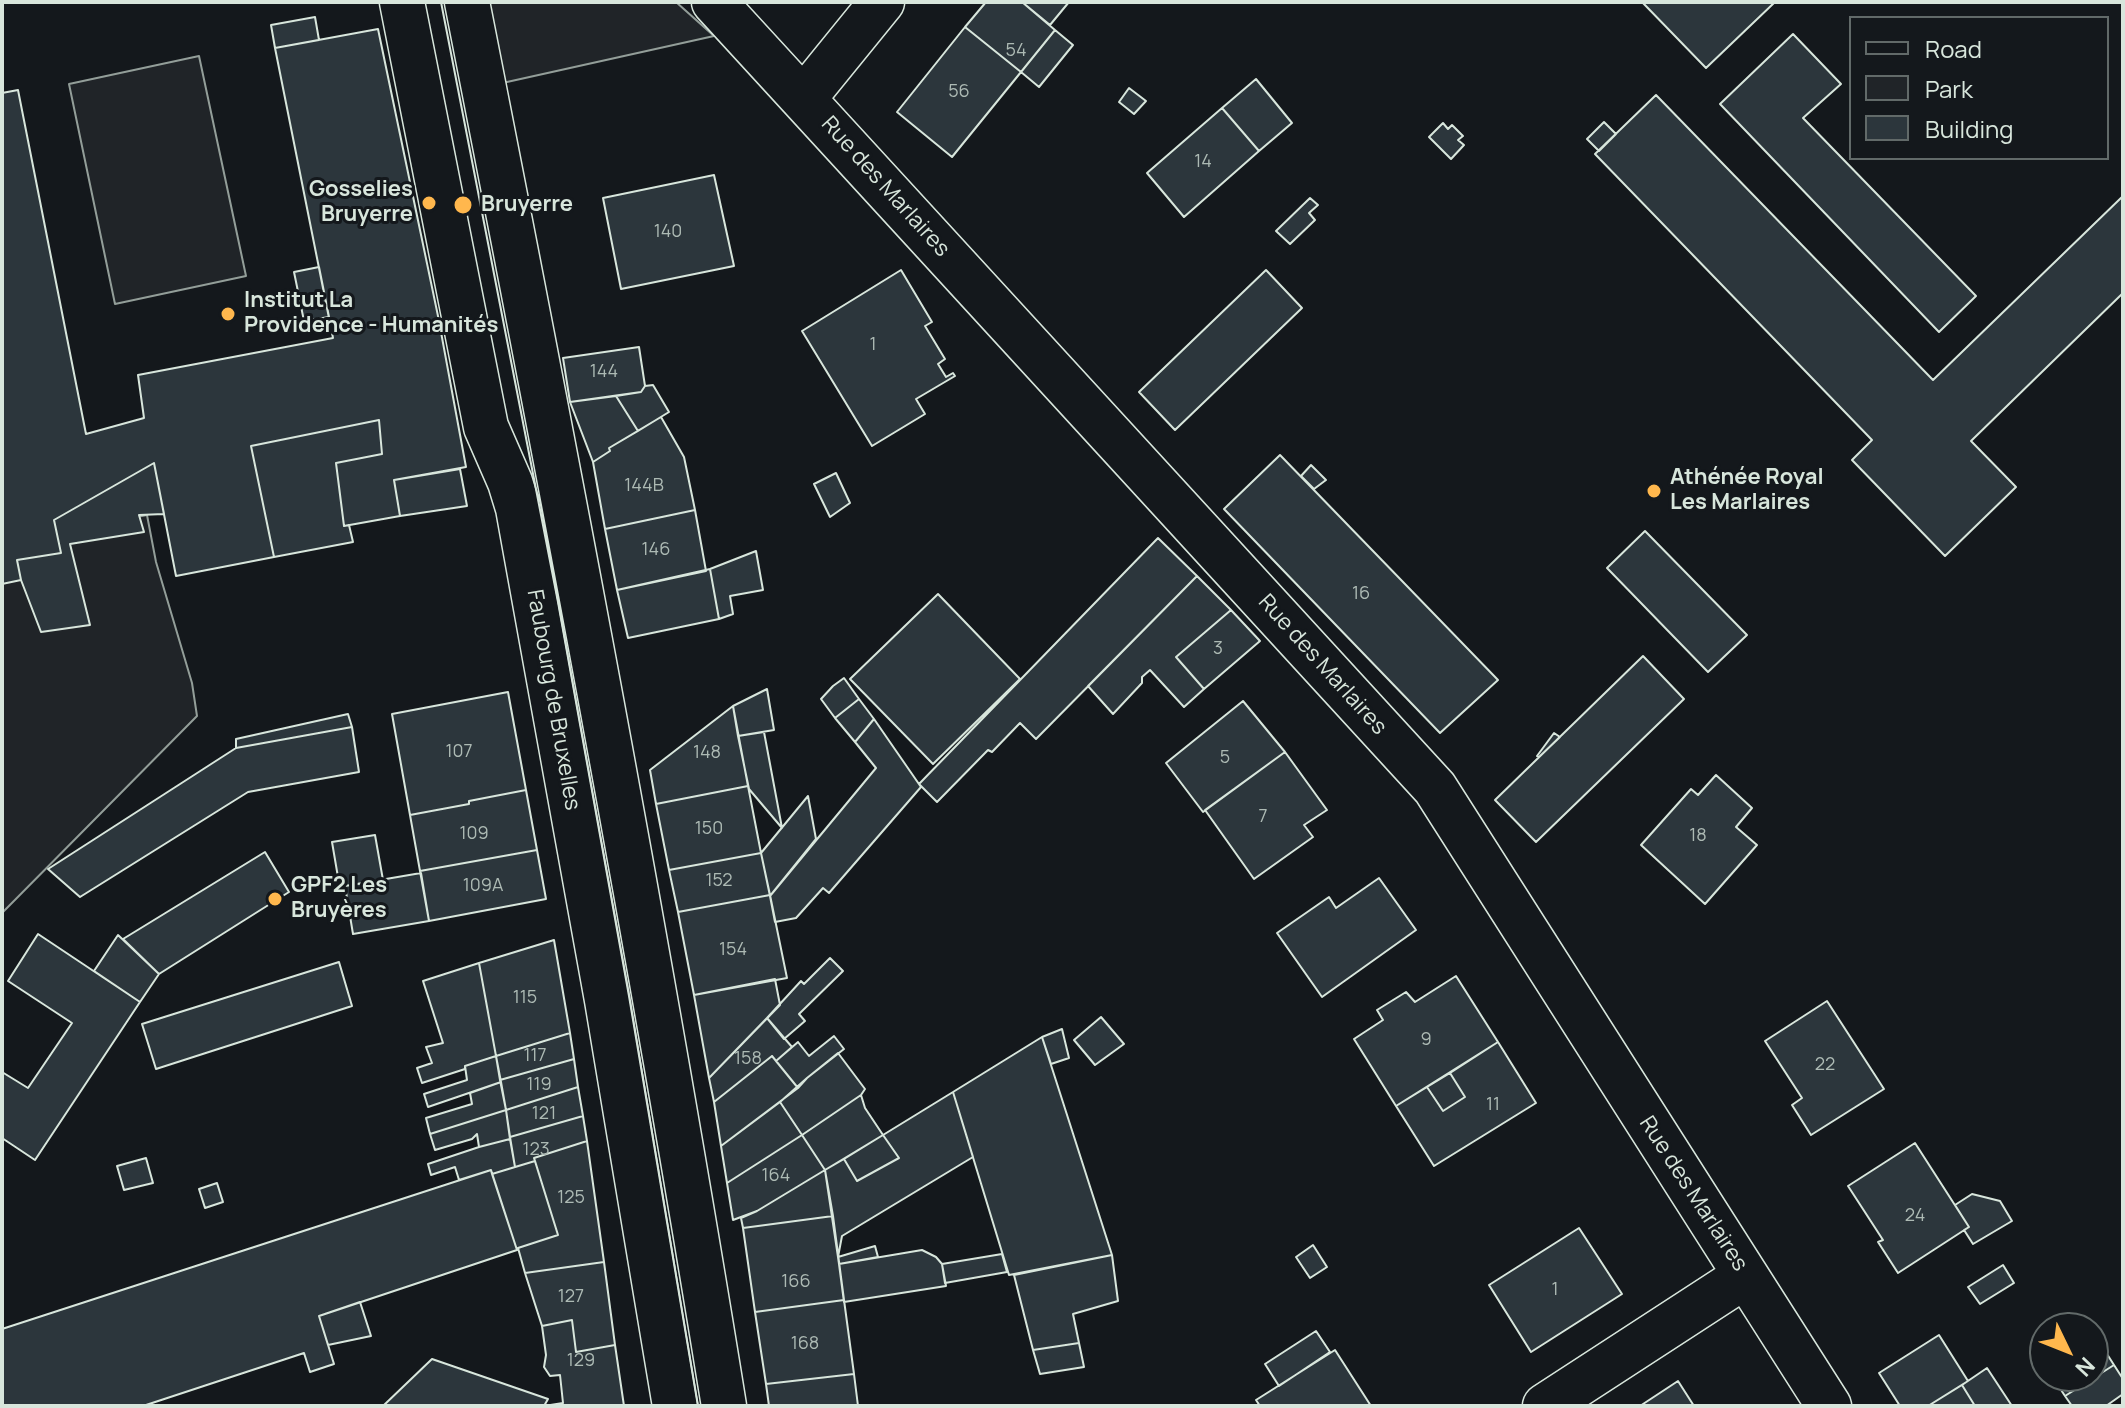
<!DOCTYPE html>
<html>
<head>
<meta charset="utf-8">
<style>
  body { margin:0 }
  #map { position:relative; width:2125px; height:1408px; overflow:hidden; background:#14181c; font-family:Manrope,sans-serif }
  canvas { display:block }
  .frame { position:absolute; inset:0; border:4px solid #d8e6dc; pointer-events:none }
  .legend { position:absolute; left:1849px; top:16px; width:260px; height:144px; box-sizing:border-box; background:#14181c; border:2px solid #626a69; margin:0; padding:10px 14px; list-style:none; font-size:24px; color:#d8e6dc }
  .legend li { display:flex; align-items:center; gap:16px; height:40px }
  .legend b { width:40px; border:2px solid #626a69 }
  .north { position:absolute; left:2029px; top:1312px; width:80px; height:80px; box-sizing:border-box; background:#14181c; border:2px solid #626a69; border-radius:50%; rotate:133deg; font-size:22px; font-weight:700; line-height:32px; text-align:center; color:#d8e6dc }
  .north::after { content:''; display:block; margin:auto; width:28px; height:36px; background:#ffb74d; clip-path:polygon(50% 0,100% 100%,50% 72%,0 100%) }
</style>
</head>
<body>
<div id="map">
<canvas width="2125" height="1408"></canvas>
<div class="frame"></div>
<ul class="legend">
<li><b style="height:10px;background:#14181c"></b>Road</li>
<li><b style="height:22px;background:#202428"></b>Park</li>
<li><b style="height:22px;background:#2c363c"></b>Building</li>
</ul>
<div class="north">N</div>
</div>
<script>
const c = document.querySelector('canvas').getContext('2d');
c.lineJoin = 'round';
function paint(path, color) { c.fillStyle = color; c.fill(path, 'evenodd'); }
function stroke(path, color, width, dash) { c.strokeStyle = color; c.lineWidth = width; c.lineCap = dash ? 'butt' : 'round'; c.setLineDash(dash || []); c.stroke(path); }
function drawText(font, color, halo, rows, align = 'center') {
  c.font = font + ' Manrope,sans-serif'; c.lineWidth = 6; c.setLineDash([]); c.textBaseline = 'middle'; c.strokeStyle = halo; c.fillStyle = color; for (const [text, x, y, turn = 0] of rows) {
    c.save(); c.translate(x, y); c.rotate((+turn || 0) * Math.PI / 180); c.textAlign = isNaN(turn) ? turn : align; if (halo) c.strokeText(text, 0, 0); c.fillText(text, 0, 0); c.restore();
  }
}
const green = new Path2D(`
  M 485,2 L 676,2 L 714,36 L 498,84 Z
  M 199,56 L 246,276 L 115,304 L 69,84 Z
  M 147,515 L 156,562 L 192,683 L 197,716 L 2,913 L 2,561 L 17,540 Z`);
paint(green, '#202428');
stroke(green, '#939e99', 2);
const building = new Path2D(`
  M 986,2 L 1022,2 L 1055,30 L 1021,72 L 965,27 Z
  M 1022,2 L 1069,2 L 1050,25 Z
  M 1642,2 L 1775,2 L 1706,68 Z
  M 315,17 L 319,40 L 275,48 L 271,25 Z
  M 965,27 L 1021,72 L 952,157 L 897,112 Z
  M 378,29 L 438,316 L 466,467 L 394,480 L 400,516 L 344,526 L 336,463 L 382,454 L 379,420 L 251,446 L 274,557 L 176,576 L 154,463 L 54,520 L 61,553 L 17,560 L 21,580 L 2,584 L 2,93 L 18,90 L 86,434 L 144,418 L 138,375 L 333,338 L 275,48 Z
  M 1055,30 L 1073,45 L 1039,87 L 1021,72 Z
  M 1793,34 L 1841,84 L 1803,118 L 1976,296 L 1939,332 L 1720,104 Z
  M 1256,79 L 1292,123 L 1259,151 L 1222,108 Z
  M 1129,88 L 1146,101 L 1134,114 L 1119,102 Z
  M 1656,95 L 1933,380 L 2123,196 L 2123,293 L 1971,441 L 2016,487 L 1945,556 L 1852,460 L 1872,440 L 1595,154 Z
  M 1222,108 L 1259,151 L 1184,217 L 1147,173 Z
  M 1604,122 L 1616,134 L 1599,151 L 1587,139 Z
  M 1443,123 L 1448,129 L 1452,125 L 1463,136 L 1458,140 L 1464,145 L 1451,159 L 1429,137 Z
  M 714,175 L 734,266 L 621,289 L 603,198 Z
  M 1310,198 L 1318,205 L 1309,213 L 1315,220 L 1290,244 L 1276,231 Z
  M 319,267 L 329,317 L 304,321 L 294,272 Z
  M 901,270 L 932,322 L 925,326 L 945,359 L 938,364 L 946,377 L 953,373 L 955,376 L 916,399 L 925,414 L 872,446 L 802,331 Z
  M 1266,270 L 1302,308 L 1175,430 L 1139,392 Z
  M 639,347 L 645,386 L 641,392 L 570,402 L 563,358 Z
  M 653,385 L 669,412 L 638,431 L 616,396 L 641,392 L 645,386 Z
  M 616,396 L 638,431 L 609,448 L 610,451 L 593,462 L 570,402 Z
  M 661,417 L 684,457 L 695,510 L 605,529 L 593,462 L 610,451 L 609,448 Z
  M 379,420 L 382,454 L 336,463 L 344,526 L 349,525 L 353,542 L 274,557 L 251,446 Z
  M 1280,455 L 1498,680 L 1440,733 L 1224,509 Z
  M 154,463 L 164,514 L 139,515 L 144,532 L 70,544 L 90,625 L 41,632 L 21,580 L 17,560 L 61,553 L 54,520 Z
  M 1311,465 L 1326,480 L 1314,489 L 1301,476 Z
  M 460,469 L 467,506 L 400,516 L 394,480 Z
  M 836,473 L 850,503 L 830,517 L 814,484 Z
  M 695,510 L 706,571 L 617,590 L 605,529 Z
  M 1645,531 L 1747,635 L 1708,672 L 1607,568 Z
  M 1158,538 L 1197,576 L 1036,739 L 1020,723 L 992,752 L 988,750 L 937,802 L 919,784 Z
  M 756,551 L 763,590 L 730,596 L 733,614 L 719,619 L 710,569 Z
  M 710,569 L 719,619 L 628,638 L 617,590 Z
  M 1197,576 L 1231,610 L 1176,657 L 1204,689 L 1184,707 L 1150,670 L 1142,677 L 1142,683 L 1113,714 L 1088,686 Z
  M 938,594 L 1020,679 L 933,764 L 850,679 Z
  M 1231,610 L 1260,641 L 1204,689 L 1176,657 Z
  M 1643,656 L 1684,699 L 1536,842 L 1495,800 Z
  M 844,678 L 859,699 L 835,718 L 821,699 L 833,686 Z
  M 767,689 L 774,730 L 738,736 L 733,706 Z
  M 508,692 L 526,790 L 469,801 L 469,804 L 410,815 L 392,714 Z
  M 859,699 L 874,719 L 855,742 L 835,718 Z
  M 1243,701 L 1285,752 L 1203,812 L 1166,763 Z
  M 733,706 L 748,786 L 656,804 L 650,770 Z
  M 348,714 L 352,727 L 236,748 L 236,739 Z
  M 874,719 L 921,787 L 829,893 L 823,888 L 796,918 L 775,922 L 770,896 L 876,768 L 855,742 Z
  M 352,727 L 359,772 L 248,792 L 80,897 L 48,869 L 236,748 Z
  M 764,732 L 782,828 L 749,789 L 738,736 Z
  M 1554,733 L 1560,737 L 1539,757 L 1537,756 Z
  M 1285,752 L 1327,810 L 1304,825 L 1313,837 L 1254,879 L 1205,810 Z
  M 1716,775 L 1752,808 L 1736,827 L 1757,845 L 1705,904 L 1641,845 L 1691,789 L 1698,795 Z
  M 748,786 L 761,853 L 669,870 L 656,804 Z
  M 526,790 L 537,850 L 420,871 L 410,815 L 469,804 L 469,801 Z
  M 808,796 L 816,839 L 770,896 L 761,853 Z
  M 375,835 L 383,880 L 345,886 L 345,888 L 340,889 L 332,842 Z
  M 537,850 L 546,899 L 429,921 L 420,871 Z
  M 265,852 L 289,892 L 159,974 L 123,939 Z
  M 761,853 L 770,895 L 678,912 L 669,870 Z
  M 421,873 L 429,921 L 353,934 L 345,886 Z
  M 1379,878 L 1416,930 L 1322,997 L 1277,933 L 1329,897 L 1336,908 Z
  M 770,895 L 787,978 L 694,995 L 678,912 Z
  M 38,934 L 140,1002 L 35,1160 L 2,1138 L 2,1072 L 28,1088 L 72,1023 L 8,981 Z
  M 118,935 L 159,974 L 140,1002 L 94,971 Z
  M 554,940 L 570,1033 L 496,1056 L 479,963 Z
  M 830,958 L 843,971 L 799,1014 L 805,1021 L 784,1039 L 767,1018 L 801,981 L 804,984 Z
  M 339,962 L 352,1006 L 156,1069 L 142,1024 Z
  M 479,963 L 496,1056 L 465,1066 L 465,1069 L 422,1083 L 417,1068 L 432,1063 L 426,1047 L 443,1043 L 423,981 Z
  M 1456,976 L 1498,1042 L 1396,1106 L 1354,1039 L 1383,1020 L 1377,1010 L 1406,992 L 1415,1002 Z
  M 775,979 L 780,1005 L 709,1078 L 694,995 Z
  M 1827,1001 L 1884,1089 L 1811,1135 L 1792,1105 L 1802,1098 L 1765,1041 Z
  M 1101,1017 L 1124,1044 L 1095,1065 L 1074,1040 Z
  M 767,1018 L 792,1047 L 776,1061 L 772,1056 L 714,1102 L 709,1078 Z
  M 1062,1029 L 1069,1058 L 1051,1064 L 1042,1037 Z
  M 570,1033 L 574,1059 L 500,1080 L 496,1056 Z
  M 834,1036 L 844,1049 L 807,1078 L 798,1088 L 776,1061 L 798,1042 L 809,1056 Z
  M 1042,1037 L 1112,1255 L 1009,1275 L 953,1092 Z
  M 1498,1042 L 1536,1103 L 1434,1166 L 1396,1106 L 1427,1087 L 1443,1111 L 1465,1097 L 1450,1073 Z
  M 838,1053 L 865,1089 L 861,1095 L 802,1135 L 780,1102 L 807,1078 Z
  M 496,1056 L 501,1082 L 428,1107 L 424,1094 L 467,1080 L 465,1066 Z
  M 772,1056 L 798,1088 L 721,1146 L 714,1102 Z
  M 574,1059 L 578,1087 L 506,1110 L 500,1080 Z
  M 1450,1073 L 1465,1097 L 1443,1111 L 1427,1087 Z
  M 501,1082 L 506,1110 L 430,1134 L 426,1118 L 472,1104 L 470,1093 Z
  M 578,1087 L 583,1116 L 510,1137 L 506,1110 Z
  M 953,1092 L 973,1157 L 842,1236 L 838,1257 L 825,1170 L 844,1159 L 857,1181 L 899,1158 L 883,1135 Z
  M 861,1095 L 865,1108 L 883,1135 L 825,1170 L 802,1135 Z
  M 780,1102 L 802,1135 L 727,1183 L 721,1146 Z
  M 506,1110 L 510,1139 L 479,1147 L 477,1134 L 472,1139 L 435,1150 L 430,1134 Z
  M 583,1116 L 587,1141 L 534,1158 L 535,1161 L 515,1167 L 510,1137 Z
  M 802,1135 L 825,1170 L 757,1211 L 733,1220 L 727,1183 Z
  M 883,1135 L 899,1158 L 857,1181 L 844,1159 Z
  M 510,1139 L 515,1167 L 492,1174 L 491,1170 L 459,1180 L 455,1167 L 431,1175 L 428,1164 L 479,1147 Z
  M 587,1141 L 604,1262 L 525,1273 L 518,1248 L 558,1235 L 534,1158 Z
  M 1915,1143 L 1969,1227 L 1898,1273 L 1878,1242 L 1883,1240 L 1848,1186 Z
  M 146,1158 L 153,1183 L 124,1190 L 117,1166 Z
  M 535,1161 L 558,1235 L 518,1248 L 517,1250 L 492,1174 Z
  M 491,1170 L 517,1250 L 319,1316 L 334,1364 L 310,1372 L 304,1353 L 143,1406 L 2,1406 L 2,1329 Z
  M 825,1170 L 833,1216 L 743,1228 L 741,1218 L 757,1211 Z
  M 217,1183 L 223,1202 L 205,1208 L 199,1189 Z
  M 1972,1194 L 2000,1201 L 2012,1221 L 1973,1244 L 1964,1230 L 1969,1227 L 1955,1205 Z
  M 833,1216 L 844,1300 L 755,1312 L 743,1228 Z
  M 1579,1228 L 1622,1294 L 1531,1352 L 1489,1285 Z
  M 1313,1245 L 1327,1267 L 1310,1278 L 1296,1257 Z
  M 875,1246 L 878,1257 L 839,1264 L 838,1257 Z
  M 922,1250 L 936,1257 L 942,1264 L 946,1286 L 844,1302 L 839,1264 Z
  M 1002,1254 L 1007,1272 L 945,1283 L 942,1264 Z
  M 1112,1255 L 1118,1301 L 1073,1314 L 1079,1343 L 1033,1350 L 1014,1275 Z
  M 604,1262 L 615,1345 L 576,1352 L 572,1320 L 542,1326 L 525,1273 Z
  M 2003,1265 L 2014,1283 L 1980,1304 L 1968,1287 Z
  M 844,1300 L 854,1374 L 766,1384 L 755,1312 Z
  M 360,1302 L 371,1336 L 328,1345 L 319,1316 Z
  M 572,1320 L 576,1352 L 615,1345 L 624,1406 L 544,1406 L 563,1403 L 560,1375 L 550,1376 L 544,1367 L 546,1355 L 542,1326 Z
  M 1316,1331 L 1330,1352 L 1279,1386 L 1265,1364 Z
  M 1939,1335 L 1968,1381 L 1928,1406 L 1900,1406 L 1879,1373 Z
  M 2098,1340 L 2114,1365 L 2065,1396 L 2052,1376 L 2093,1376 L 2093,1343 Z
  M 1079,1343 L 1084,1367 L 1040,1374 L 1033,1350 Z
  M 1335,1350 L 1371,1406 L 1260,1406 L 1256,1400 Z
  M 432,1359 L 548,1399 L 544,1406 L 383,1406 Z
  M 2114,1365 L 2123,1379 L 2123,1394 L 2106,1406 L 2072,1406 L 2065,1396 Z
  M 1987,1368 L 2012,1406 L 1975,1406 L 1962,1385 Z
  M 854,1374 L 858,1406 L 769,1406 L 766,1384 Z
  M 1678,1381 L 1694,1406 L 1640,1406 Z
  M 1962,1385 L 1975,1406 L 1928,1406 Z`);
paint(building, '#2c363c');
stroke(building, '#d8e6dc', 2);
const minor = new Path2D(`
  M 402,2 L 486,427 L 510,482 L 518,508 L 607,1000 L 675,1406
  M 467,2 C 559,469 648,936 724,1406
  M 714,2 L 1435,788 L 1829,1406
  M 804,98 L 882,2
  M 1545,1406 L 1745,1276`);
stroke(minor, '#d8e6dc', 47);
stroke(minor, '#14181c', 44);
stroke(new Path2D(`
  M 441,2 L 558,602 L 629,996 L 698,1406`), '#d8e6dc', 2);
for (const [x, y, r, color] of [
  [429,203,8,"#ffb74d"],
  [463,205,10,"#ffb74d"],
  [228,314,8,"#ffb74d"],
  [1654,491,8,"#ffb74d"],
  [275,899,8,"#ffb74d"]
]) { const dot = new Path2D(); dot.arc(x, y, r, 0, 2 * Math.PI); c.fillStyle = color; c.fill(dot); stroke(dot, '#14181c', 3); }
drawText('18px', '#adbab4', null, [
  ["54",1016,51],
  ["56",959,92],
  ["14",1203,162],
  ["140",668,232],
  ["1",873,345],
  ["144",604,372],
  ["144B",644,486],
  ["146",656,550],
  ["16",1361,594],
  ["3",1218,649],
  ["107",459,752],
  ["148",707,753],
  ["5",1225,758],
  ["7",1263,817],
  ["150",709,829],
  ["109",474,834],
  ["18",1698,836],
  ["152",719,881],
  ["109A",483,886],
  ["154",733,950],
  ["115",525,998],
  ["9",1426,1040],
  ["117",535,1056],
  ["158",748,1059],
  ["22",1825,1065],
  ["119",539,1085],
  ["11",1493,1105],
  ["121",544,1114],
  ["123",536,1150],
  ["164",776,1176],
  ["125",571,1198],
  ["24",1915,1216],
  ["166",796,1282],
  ["1",1555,1290],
  ["127",571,1297],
  ["168",805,1344],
  ["129",581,1361]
]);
drawText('22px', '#d8e6dc', '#14181c', [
  ["Rue des Marlaires",885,187,48],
  ["Rue des Marlaires",1322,665,48],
  ["Faubourg de Bruxelles",553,700,80],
  ["Rue des Marlaires",1693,1194,57]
]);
drawText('bold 22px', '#d8e6dc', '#14181c', [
  ["Gosselies",413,190,"right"],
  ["Bruyerre",413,215,"right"],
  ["Bruyerre",481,205],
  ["Institut La",244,301],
  ["Providence - Humanités",244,326],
  ["Athénée Royal",1670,478],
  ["Les Marlaires",1670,503],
  ["GPF2 Les",291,886],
  ["Bruyères",291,911]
], 'left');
</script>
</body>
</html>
